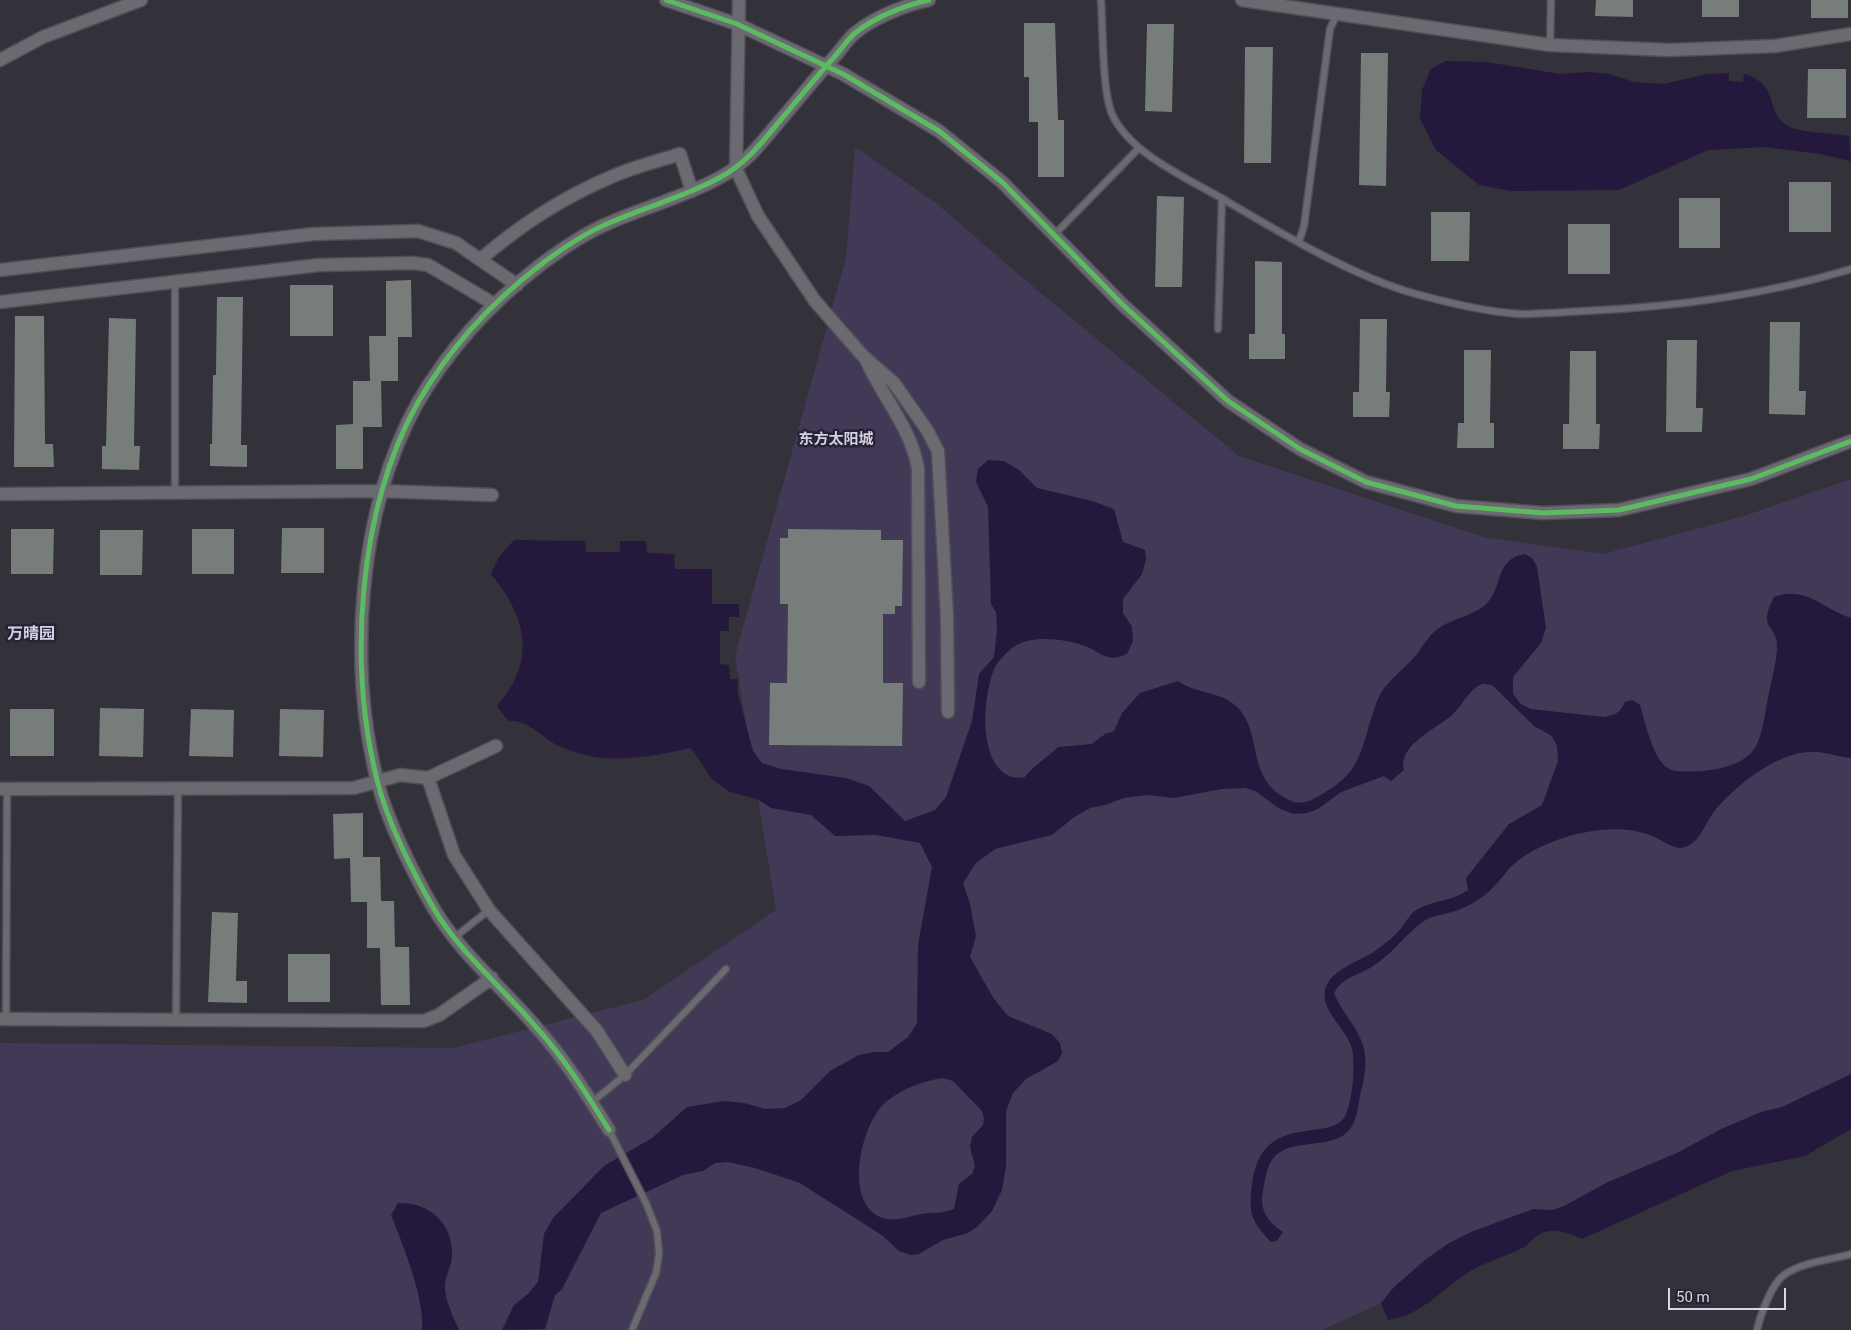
<!DOCTYPE html>
<html>
<head>
<meta charset="utf-8">
<style>
  body { margin:0 }
  #map { position:relative; width:1851px; height:1330px; overflow:hidden; background:#33313a; font-family:Roboto,sans-serif }
  canvas { display:block }
  .scale { position:absolute; left:1668px; top:1288px; width:118px; height:22px; box-sizing:border-box; border:2px solid #dad7e2; border-top:0; padding-left:6px; font-size:15px; line-height:18px; white-space:nowrap; color:#dad7e2; -webkit-text-stroke:4px #282334; paint-order:stroke }
</style>
</head>
<body>
<div id="map">
<canvas width="1851" height="1330"></canvas>
<div class="scale">50 m</div>
</div>
<script>
const c = document.querySelector('canvas').getContext('2d');
c.lineJoin = 'round';
function paint(path, color) { c.fillStyle = color; c.fill(path, 'evenodd'); }
function stroke(path, color, width, dash) { c.strokeStyle = color; c.lineWidth = width; c.lineCap = dash ? 'butt' : 'round'; c.setLineDash(dash || []); c.stroke(path); }
function drawText(font, color, halo, rows, align = 'center') {
  c.font = font + ' Roboto,"Noto Sans SC",sans-serif'; c.lineWidth = 5; c.setLineDash([]); c.textBaseline = 'middle'; c.strokeStyle = halo; c.fillStyle = color; for (const [text, x, y, turn = 0] of rows) {
    c.save(); c.translate(x, y); c.rotate((+turn || 0) * Math.PI / 180); c.textAlign = isNaN(turn) ? turn : align; if (halo) c.strokeText(text, 0, 0); c.fillText(text, 0, 0); c.restore();
  }
}
paint(new Path2D(`
  M 855,147 L 936,203 L 1030,284 L 1239,456 L 1483,537 L 1603,554 L 1744,516 L 1851,479 L 1851,1090 L 1322,1330 L 0,1330 L 0,1043 L 453,1048 L 643,1000 L 776,910 L 735,656 L 846,258 Z`), '#423957');
paint(new Path2D(`
  M 1446,61 L 1486,62 L 1560,74 L 1589,72 L 1609,74 L 1634,82 L 1664,84 L 1707,74 L 1729,73 L 1729,81 L 1743,82 L 1744,74 C 1782,85 1763,113 1790,127 C 1800,132 1836,134 1849,136 L 1851,161 L 1820,154 L 1765,147 L 1708,150 L 1619,190 L 1511,191 L 1479,185 L 1436,150 L 1420,119 L 1422,90 L 1431,69 Z
  M 988,460 L 1004,461 L 1019,470 L 1037,488 L 1092,501 L 1114,509 L 1123,542 L 1145,550 L 1146,560 L 1142,574 L 1123,599 L 1123,613 L 1132,627 L 1133,641 L 1127,654 C 1104,664 1102,651 1082,645 C 1063,639 1030,634 1012,648 C 1007,652 998,661 995,667 C 983,695 977,760 1009,776 C 1013,778 1019,777 1024,778 C 1034,765 1047,758 1058,747 L 1092,744 L 1105,734 L 1114,731 L 1122,713 L 1140,693 L 1178,681 C 1196,694 1220,691 1236,706 C 1265,733 1243,779 1291,801 C 1300,805 1311,801 1319,796 C 1330,789 1341,783 1349,773 C 1365,756 1369,714 1381,693 C 1390,678 1407,667 1417,654 C 1425,643 1430,633 1442,626 C 1456,618 1478,614 1488,602 C 1503,585 1495,559 1525,554 L 1532,558 L 1537,567 L 1546,628 L 1541,643 L 1513,677 L 1513,694 L 1521,704 L 1531,709 L 1604,717 C 1615,715 1620,713 1625,702 L 1632,700 L 1640,705 C 1646,723 1654,770 1676,771 C 1699,773 1744,770 1756,746 C 1763,732 1765,713 1768,698 C 1771,682 1776,665 1777,649 C 1779,623 1756,632 1774,597 C 1806,585 1823,609 1851,618 L 1851,758 C 1839,757 1829,753 1818,752 C 1781,748 1734,786 1713,813 C 1705,824 1701,839 1688,846 C 1674,853 1663,839 1650,835 C 1631,828 1607,828 1587,832 C 1564,836 1538,846 1520,859 C 1507,868 1499,884 1486,894 C 1479,899 1471,905 1463,908 C 1451,914 1435,914 1424,921 C 1405,934 1394,953 1373,966 C 1357,977 1343,976 1334,993 C 1342,1014 1363,1032 1365,1055 C 1367,1068 1363,1083 1360,1096 C 1358,1107 1357,1120 1350,1129 C 1334,1150 1296,1138 1276,1155 C 1267,1163 1265,1180 1263,1191 C 1259,1210 1268,1222 1283,1232 L 1277,1241 L 1271,1242 C 1252,1221 1248,1215 1252,1185 C 1261,1109 1331,1144 1345,1116 C 1353,1101 1356,1061 1351,1045 C 1344,1026 1313,1004 1329,981 C 1341,965 1364,960 1379,948 C 1387,942 1396,935 1402,927 C 1406,922 1410,914 1416,910 C 1434,900 1450,902 1468,890 L 1466,878 L 1509,824 L 1542,805 L 1558,761 L 1557,746 L 1552,736 L 1534,726 L 1493,686 C 1488,684 1483,683 1478,686 C 1468,692 1461,707 1452,715 C 1438,728 1397,745 1404,770 L 1391,781 L 1384,776 L 1341,792 L 1318,809 L 1307,813 L 1293,814 L 1280,809 L 1255,791 L 1245,788 L 1222,789 L 1174,798 L 1147,795 L 1124,798 L 1105,805 L 1090,808 L 1073,818 L 1052,835 L 995,849 L 976,863 L 963,883 L 970,904 L 976,936 L 970,957 L 994,999 L 1008,1016 L 1052,1034 L 1060,1043 L 1062,1053 L 1058,1061 L 1026,1079 L 1013,1093 L 1006,1111 L 1006,1166 L 1002,1190 L 992,1211 L 978,1226 L 968,1233 L 943,1240 L 919,1254 L 911,1255 L 899,1251 L 883,1236 L 800,1183 L 755,1168 L 728,1162 L 715,1163 L 703,1171 L 683,1175 L 601,1213 L 562,1289 L 555,1295 L 545,1329 L 502,1330 L 514,1305 L 529,1293 L 538,1282 L 544,1234 L 553,1218 L 604,1166 L 652,1138 L 687,1107 L 724,1101 L 744,1103 L 765,1109 L 785,1108 L 801,1100 L 830,1071 L 859,1055 L 874,1052 L 888,1052 L 908,1037 L 917,1023 L 918,945 L 932,867 L 920,843 L 876,835 L 835,836 L 811,815 L 771,808 L 757,799 L 730,792 L 712,779 L 691,748 C 645,758 600,767 555,744 C 539,735 527,719 508,721 L 497,706 C 537,660 527,618 491,574 L 499,557 L 514,540 L 585,541 L 586,552 L 620,552 L 620,541 L 646,541 L 647,553 L 674,554 L 675,569 L 712,569 L 712,604 L 739,604 L 739,617 L 729,617 L 729,631 L 720,631 L 720,664 L 729,665 L 730,679 L 738,679 L 738,694 L 753,751 L 762,763 L 781,769 L 846,778 L 869,786 L 905,821 L 935,810 L 946,797 L 972,721 L 979,674 L 994,657 L 997,630 L 996,612 L 991,604 L 988,507 L 976,482 L 978,469 ZM 942,1078 L 953,1081 L 982,1111 L 984,1118 L 983,1125 L 972,1137 L 970,1147 L 975,1166 L 972,1174 L 959,1184 L 954,1209 C 942,1214 933,1212 921,1214 C 910,1216 899,1221 887,1219 C 841,1210 860,1123 886,1102 C 903,1088 921,1082 942,1078 Z
  M 1851,1074 L 1851,1129 L 1805,1156 L 1732,1171 L 1582,1239 C 1569,1233 1553,1226 1538,1235 C 1532,1239 1528,1246 1520,1249 C 1502,1258 1484,1262 1467,1273 C 1440,1291 1422,1315 1388,1320 L 1381,1303 L 1394,1287 L 1425,1260 L 1449,1243 L 1471,1232 L 1533,1209 L 1553,1210 L 1564,1206 L 1608,1182 L 1679,1152 L 1721,1129 L 1761,1112 L 1782,1107 Z
  M 398,1203 C 429,1202 453,1223 452,1255 C 452,1267 444,1277 445,1289 C 446,1303 454,1318 459,1330 L 422,1330 C 425,1299 403,1245 391,1215 Z`), '#24183c');
paint(new Path2D(`
  M 1596,0 L 1633,0 L 1633,17 L 1595,16 Z
  M 1702,0 L 1739,0 L 1739,17 L 1702,17 Z
  M 1811,0 L 1848,0 L 1848,18 L 1811,18 Z
  M 1024,23 L 1055,23 L 1058,120 L 1064,120 L 1064,177 L 1038,177 L 1038,122 L 1029,122 L 1029,77 L 1024,77 Z
  M 1147,24 L 1174,24 L 1172,112 L 1145,111 Z
  M 1245,47 L 1273,47 L 1271,163 L 1244,163 Z
  M 1361,53 L 1388,53 L 1386,186 L 1359,185 Z
  M 1808,69 L 1846,69 L 1846,118 L 1807,118 Z
  M 1789,182 L 1831,182 L 1831,232 L 1789,232 Z
  M 1157,196 L 1184,197 L 1182,287 L 1155,287 Z
  M 1679,198 L 1720,198 L 1720,248 L 1679,248 Z
  M 1431,212 L 1470,212 L 1469,261 L 1431,261 Z
  M 1568,224 L 1610,224 L 1610,274 L 1568,274 Z
  M 1255,261 L 1282,262 L 1282,334 L 1285,334 L 1285,359 L 1249,359 L 1249,334 L 1255,334 Z
  M 411,280 L 412,337 L 398,337 L 398,381 L 381,381 L 382,427 L 363,427 L 363,469 L 336,469 L 336,425 L 353,424 L 353,381 L 370,381 L 369,336 L 386,336 L 386,281 Z
  M 290,285 L 333,285 L 333,336 L 290,336 Z
  M 217,297 L 243,297 L 241,445 L 247,445 L 247,467 L 210,466 L 210,444 L 212,444 L 213,375 L 216,375 Z
  M 15,316 L 44,316 L 45,444 L 53,444 L 54,467 L 14,467 Z
  M 109,318 L 136,319 L 134,446 L 140,446 L 139,470 L 102,469 L 102,446 L 106,446 Z
  M 1360,319 L 1387,319 L 1386,392 L 1390,392 L 1389,417 L 1353,417 L 1353,392 L 1359,392 Z
  M 1770,322 L 1800,322 L 1799,391 L 1806,391 L 1805,415 L 1769,414 Z
  M 1667,340 L 1697,340 L 1696,408 L 1703,408 L 1702,432 L 1666,432 Z
  M 1464,350 L 1491,350 L 1490,423 L 1494,423 L 1494,448 L 1457,448 L 1458,423 L 1464,423 Z
  M 1570,351 L 1596,351 L 1596,424 L 1600,424 L 1599,449 L 1563,449 L 1563,424 L 1569,424 Z
  M 282,528 L 324,528 L 324,573 L 281,573 Z
  M 11,529 L 54,529 L 53,574 L 11,574 Z
  M 192,529 L 234,529 L 234,574 L 192,574 Z
  M 788,529 L 881,530 L 881,540 L 903,540 L 902,606 L 895,606 L 895,614 L 883,614 L 883,683 L 903,683 L 902,746 L 769,745 L 770,683 L 787,683 L 788,604 L 780,604 L 780,538 L 788,538 Z
  M 100,530 L 143,530 L 142,575 L 100,575 Z
  M 100,708 L 144,709 L 143,757 L 99,756 Z
  M 10,709 L 54,709 L 54,756 L 10,756 Z
  M 191,709 L 234,710 L 233,757 L 189,756 Z
  M 280,709 L 324,710 L 323,757 L 279,756 Z
  M 363,813 L 363,857 L 380,857 L 381,901 L 394,901 L 395,947 L 409,947 L 410,1005 L 381,1005 L 380,948 L 367,948 L 367,902 L 351,902 L 350,858 L 334,859 L 333,814 Z
  M 212,912 L 238,913 L 236,981 L 247,981 L 247,1003 L 208,1002 Z
  M 288,954 L 330,954 L 330,1002 L 288,1002 Z`), '#767d7a');
const lane = new Path2D(`
  M 1101,0 C 1103,27 1102,91 1112,114 C 1129,153 1187,178 1223,199 C 1279,232 1354,277 1416,294 C 1449,303 1485,312 1520,314 C 1541,314 1563,312 1584,311 C 1673,307 1765,295 1851,269
  M 1550,45 L 1551,0
  M 1054,235 L 1139,148
  M 1299,241 L 1304,226 L 1330,29 L 1337,14
  M 175,282 L 175,493
  M 1218,329 L 1222,198
  M 455,937 L 489,910
  M 6,1019 L 7,789
  M 176,1020 L 178,789
  M 592,1102 L 625,1075 L 726,969
  M 609,1130 L 646,1203 L 657,1231 L 659,1254 L 656,1273 L 632,1330
  M 1757,1330 C 1760,1316 1772,1283 1784,1275 C 1802,1262 1830,1260 1851,1254`);
const street = new Path2D(`
  M 666,0 L 737,24 L 843,74 L 939,131 L 1002,182 L 1122,304 L 1228,401 L 1300,449 L 1366,482 L 1456,506 L 1543,513 L 1619,510 L 1751,479 L 1851,441
  M 739,0 L 736,169 L 758,216 L 815,301 L 863,356 L 894,383 L 927,430 L 938,451 L 947,617 L 948,712
  M 1242,0 L 1550,45 L 1669,50 L 1775,46 L 1851,34
  M 0,60 L 43,37 L 141,0
  M 481,259 C 520,225 564,197 611,177 C 633,167 658,161 680,154 L 692,191
  M 0,270 L 313,234 L 418,231 L 456,243 L 517,285
  M 0,302 L 319,265 L 412,263 L 428,265 L 494,304
  M 866,360 C 883,398 910,426 918,468 L 919,682
  M 0,494 L 381,491 L 492,495
  M 428,778 L 454,855 L 489,910 L 597,1031 L 625,1075
  M 0,789 L 354,788 L 400,775 L 428,778 L 496,746
  M 0,1019 L 424,1021 L 439,1015 L 492,978
  M 609,1130 C 587,1094 564,1058 536,1027 C 503,988 460,953 434,909 C 413,873 387,821 377,780 C 348,663 358,511 417,404 C 448,350 491,303 539,266 C 560,250 585,233 609,223 C 645,207 684,197 719,178 C 744,165 760,145 778,123 C 797,101 816,77 836,55 C 842,48 848,39 855,33 C 875,17 905,5 929,0`);
stroke(lane, '#514f58', 9);
stroke(street, '#514f58', 15);
stroke(lane, '#6b6a71', 6);
stroke(street, '#6b6a71', 12);
stroke(new Path2D(`
  M 666,0 L 737,24 L 843,74 L 939,131 L 1002,182 L 1122,304 L 1228,401 L 1300,449 L 1366,482 L 1456,506 L 1543,513 L 1619,510 L 1751,479 L 1851,441
  M 609,1130 C 587,1094 564,1058 536,1027 C 503,988 460,953 434,909 C 413,873 387,821 377,780 C 348,663 358,511 417,404 C 448,350 491,303 539,266 C 560,250 585,233 609,223 C 645,207 684,197 719,178 C 744,165 760,145 778,123 C 797,101 816,77 836,55 C 842,48 848,39 855,33 C 875,17 905,5 929,0`), '#5cba63', 5);
drawText('bold 15px', '#d4cfe5', '#282334', [
  ["东方太阳城",836,440]
]);
drawText('bold 16px', '#d4cfe5', '#282334', [
  ["万晴园",31,635]
]);
</script>
</body>
</html>
